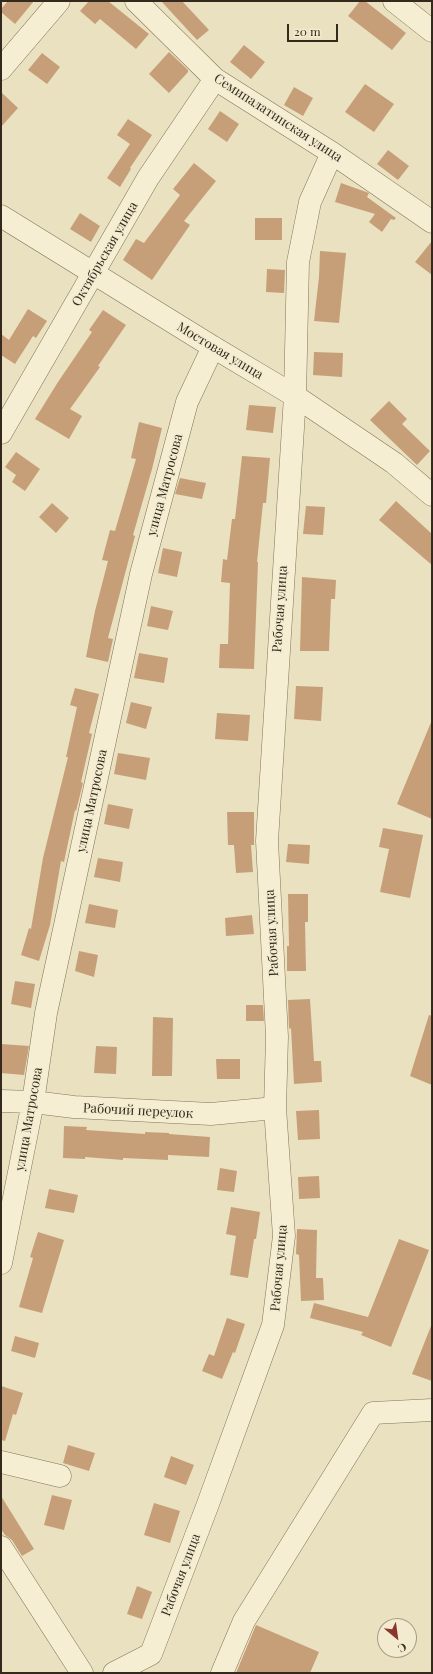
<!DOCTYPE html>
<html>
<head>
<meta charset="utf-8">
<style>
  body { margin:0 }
  #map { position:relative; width:433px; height:1674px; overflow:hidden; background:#eae1c0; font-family:"Playfair Display",serif }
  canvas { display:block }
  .frame { position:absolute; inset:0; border:2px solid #33291d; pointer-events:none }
  .north { position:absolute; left:377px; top:1618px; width:40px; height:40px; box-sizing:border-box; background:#f2ebcf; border:1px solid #a69d88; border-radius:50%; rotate:151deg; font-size:11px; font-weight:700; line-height:16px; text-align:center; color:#33291d }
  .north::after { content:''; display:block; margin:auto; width:14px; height:18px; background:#8d352d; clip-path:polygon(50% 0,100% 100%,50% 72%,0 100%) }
  .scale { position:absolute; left:287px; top:24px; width:51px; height:18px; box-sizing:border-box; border:2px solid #33291d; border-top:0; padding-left:5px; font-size:12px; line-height:14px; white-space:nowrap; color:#33291d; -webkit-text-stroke:3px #f2ebcf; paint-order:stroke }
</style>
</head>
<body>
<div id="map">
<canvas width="433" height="1674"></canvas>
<div class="frame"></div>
<div class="north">С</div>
<div class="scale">20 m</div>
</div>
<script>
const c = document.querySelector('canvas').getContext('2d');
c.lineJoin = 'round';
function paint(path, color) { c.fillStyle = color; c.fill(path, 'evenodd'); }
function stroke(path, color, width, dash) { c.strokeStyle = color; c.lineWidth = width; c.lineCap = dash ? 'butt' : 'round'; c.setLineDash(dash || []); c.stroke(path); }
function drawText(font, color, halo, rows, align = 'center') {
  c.font = font + ' "Playfair Display",serif'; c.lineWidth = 3; c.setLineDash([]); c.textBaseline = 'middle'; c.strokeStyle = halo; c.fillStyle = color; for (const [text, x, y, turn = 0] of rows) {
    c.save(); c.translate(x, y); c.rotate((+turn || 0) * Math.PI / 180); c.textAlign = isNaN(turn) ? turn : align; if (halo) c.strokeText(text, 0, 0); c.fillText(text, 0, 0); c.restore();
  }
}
paint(new Path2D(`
  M 8,1 L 34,1 L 15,24 L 1,12 L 1,9 Z
  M 89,1 L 108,1 L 149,34 L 136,49 L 100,19 L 95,24 L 80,11 Z
  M 161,1 L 182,1 L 209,30 L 197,40 Z
  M 360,1 L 365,1 L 406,33 L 392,50 L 348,16 Z
  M 244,45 L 265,62 L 251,79 L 230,62 Z
  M 169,52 L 188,70 L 188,72 L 169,93 L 149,74 Z
  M 42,53 L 60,67 L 47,84 L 28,70 Z
  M 365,84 L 394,104 L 374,132 L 345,112 Z
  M 294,87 L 313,98 L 303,116 L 284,105 Z
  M 1,92 L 18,108 L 1,127 Z
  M 220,111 L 239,124 L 227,142 L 208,129 Z
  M 128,119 L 152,135 L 130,168 L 131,169 L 120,187 L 107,178 L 130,144 L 117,135 Z
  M 388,150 L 409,166 L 398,180 L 377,164 Z
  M 194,163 L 216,181 L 184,221 L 190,225 L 152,280 L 123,260 L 136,239 L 144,243 L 180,195 L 173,189 Z
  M 341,183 L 369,193 L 367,197 L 396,218 L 394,220 L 391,219 L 382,232 L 369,222 L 375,214 L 335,202 Z
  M 80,213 L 100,226 L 91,242 L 70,229 Z
  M 255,218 L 282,218 L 282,240 L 255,240 Z
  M 432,241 L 432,275 L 415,262 Z
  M 320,251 L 346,253 L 339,323 L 314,321 L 319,277 Z
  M 267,269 L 285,270 L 284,293 L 266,292 Z
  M 28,309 L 47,321 L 36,338 L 33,336 L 15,364 L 1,355 L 1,334 L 9,340 Z
  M 103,310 L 126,325 L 98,366 L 100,367 L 70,409 L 82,416 L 69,439 L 35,419 L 58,382 L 92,332 L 89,330 Z
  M 314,352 L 343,353 L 342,377 L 313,375 Z
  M 389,401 L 407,419 L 402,424 L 430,451 L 417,465 L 370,420 Z
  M 249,405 L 276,407 L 273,433 L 246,430 Z
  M 139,422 L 162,428 L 152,469 L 133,535 L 135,536 L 108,638 L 113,639 L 108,662 L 86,657 L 95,611 L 108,561 L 102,560 L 110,530 L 115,531 L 136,459 L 131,458 Z
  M 16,452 L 40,469 L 25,491 L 12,482 L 16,475 L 5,467 Z
  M 242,456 L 270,458 L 266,503 L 263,503 L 257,562 L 258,562 L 254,669 L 219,668 L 220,644 L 228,644 L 230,583 L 221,582 L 223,559 L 227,560 L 232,519 L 235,519 Z
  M 180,478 L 206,483 L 202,499 L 175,494 Z
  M 396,501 L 432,534 L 432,565 L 379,520 Z
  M 52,503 L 69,518 L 56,533 L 39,517 Z
  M 306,506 L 325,507 L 323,535 L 303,534 Z
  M 163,548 L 182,552 L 177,577 L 158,573 Z
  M 302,577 L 336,580 L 335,599 L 331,599 L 329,651 L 300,651 Z
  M 151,606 L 173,611 L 168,630 L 147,626 Z
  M 139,653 L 168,658 L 164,683 L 134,678 Z
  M 296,686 L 323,687 L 321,721 L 294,719 Z
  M 75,688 L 99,694 L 89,733 L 92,734 L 81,782 L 83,783 L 76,811 L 75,810 L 64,862 L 61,861 L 50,925 L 39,961 L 21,955 L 29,928 L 31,929 L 43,858 L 68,757 L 66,757 L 77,707 L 70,705 Z
  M 131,702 L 152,707 L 146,729 L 126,723 Z
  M 217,713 L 250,715 L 248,741 L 215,739 Z
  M 432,720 L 432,819 L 397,804 Z
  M 118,753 L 150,758 L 146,780 L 114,774 Z
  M 108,804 L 133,809 L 129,829 L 104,824 Z
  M 227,812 L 254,812 L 254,845 L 251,845 L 253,872 L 236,873 L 234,845 L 228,845 Z
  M 383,828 L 423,835 L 410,898 L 380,892 L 389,849 L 379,847 Z
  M 288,844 L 310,845 L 309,864 L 286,862 Z
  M 98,858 L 123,862 L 120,882 L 94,877 Z
  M 288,894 L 308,894 L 308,922 L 305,922 L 306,971 L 287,971 L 287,946 L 289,946 Z
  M 89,904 L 118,910 L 115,928 L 85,923 Z
  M 252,915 L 254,934 L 226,936 L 225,918 Z
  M 79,951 L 98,955 L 94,977 L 75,971 Z
  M 15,981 L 35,984 L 31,1008 L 11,1004 Z
  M 310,999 L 314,1061 L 321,1061 L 322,1082 L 294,1084 L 291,1028 L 289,1029 L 288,1000 Z
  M 246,1005 L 263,1005 L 264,1021 L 246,1021 Z
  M 429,1015 L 432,1016 L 432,1085 L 410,1076 Z
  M 153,1017 L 173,1018 L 172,1076 L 152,1076 Z
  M 1,1044 L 29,1046 L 24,1075 L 1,1073 Z
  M 96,1046 L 117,1047 L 116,1074 L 94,1073 Z
  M 216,1059 L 240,1059 L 240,1079 L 217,1079 Z
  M 319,1110 L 320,1139 L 298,1140 L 296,1111 Z
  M 64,1126 L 87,1127 L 86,1130 L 145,1134 L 145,1132 L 169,1133 L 169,1134 L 210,1137 L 209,1157 L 168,1155 L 168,1160 L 123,1158 L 123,1160 L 85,1157 L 85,1159 L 63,1158 Z
  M 220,1168 L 237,1171 L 234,1192 L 217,1190 Z
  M 319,1176 L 320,1198 L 299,1199 L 298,1177 Z
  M 49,1189 L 78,1195 L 74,1213 L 45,1208 Z
  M 231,1207 L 260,1212 L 256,1239 L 254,1239 L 248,1278 L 230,1275 L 236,1236 L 226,1234 Z
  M 297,1229 L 317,1230 L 316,1278 L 323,1278 L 324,1300 L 301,1301 L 299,1255 L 296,1254 Z
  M 38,1232 L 64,1240 L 42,1313 L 19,1307 L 33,1258 L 30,1257 Z
  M 399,1239 L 429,1250 L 391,1347 L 361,1335 L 363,1332 L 310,1318 L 314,1303 L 368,1317 Z
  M 227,1318 L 245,1324 L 235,1353 L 233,1352 L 222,1379 L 202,1371 L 209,1354 L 214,1356 Z
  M 431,1326 L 432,1326 L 432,1381 L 412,1374 Z
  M 15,1336 L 39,1343 L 35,1358 L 11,1351 Z
  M 1,1386 L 23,1393 L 16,1415 L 13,1414 L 5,1441 L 1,1440 Z
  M 68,1445 L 95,1453 L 89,1471 L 63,1463 Z
  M 171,1456 L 194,1465 L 186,1485 L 164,1477 Z
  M 52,1495 L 72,1500 L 64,1530 L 44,1525 Z
  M 1,1496 L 34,1549 L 22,1556 L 12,1540 L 5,1535 L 1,1529 Z
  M 154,1503 L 180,1511 L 170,1543 L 144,1535 Z
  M 137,1586 L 152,1592 L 142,1619 L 127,1614 Z
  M 256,1625 L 319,1652 L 310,1673 L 236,1673 Z`), '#c69f78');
const minor = new Path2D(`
  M 136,1 L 215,79 L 332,153 L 432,222
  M 394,1 L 432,31
  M 1,69 L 59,1
  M 1,216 L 213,347 L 295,396 L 394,463 L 432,495
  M 1,433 L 148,178 L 215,79
  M 1,1101 L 33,1102 L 74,1107 L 211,1114 L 275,1108
  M 1,1263 L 33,1102 L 46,1013 L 141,574 L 187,402 L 213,347
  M 1,1462 L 60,1476
  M 1,1547 L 82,1673
  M 114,1673 L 151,1654 L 208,1504 L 273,1325 L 284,1236 L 275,1108 L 277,1037 L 267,841 L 295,396 L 298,262 L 310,202 L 332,153
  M 222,1673 L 244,1621 L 373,1413 L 432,1410`);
stroke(minor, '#827359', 23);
stroke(minor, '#f6eed2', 22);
drawText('13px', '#33291d', '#f2ebcf', [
  ["Семипалатинская улица",278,118,33],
  ["Октябрьская улица",105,254,-60],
  ["Мостовая улица",220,351,31],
  ["улица Матросова",165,485,-75],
  ["Рабочая улица",280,609,-86],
  ["улица Матросова",92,801,-78],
  ["Рабочая улица",272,933,-93],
  ["Рабочий переулок",138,1111,3],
  ["улица Матросова",29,1119,-80],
  ["Рабочая улица",279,1268,-85],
  ["Рабочая улица",181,1575,-69]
]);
</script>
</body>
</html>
